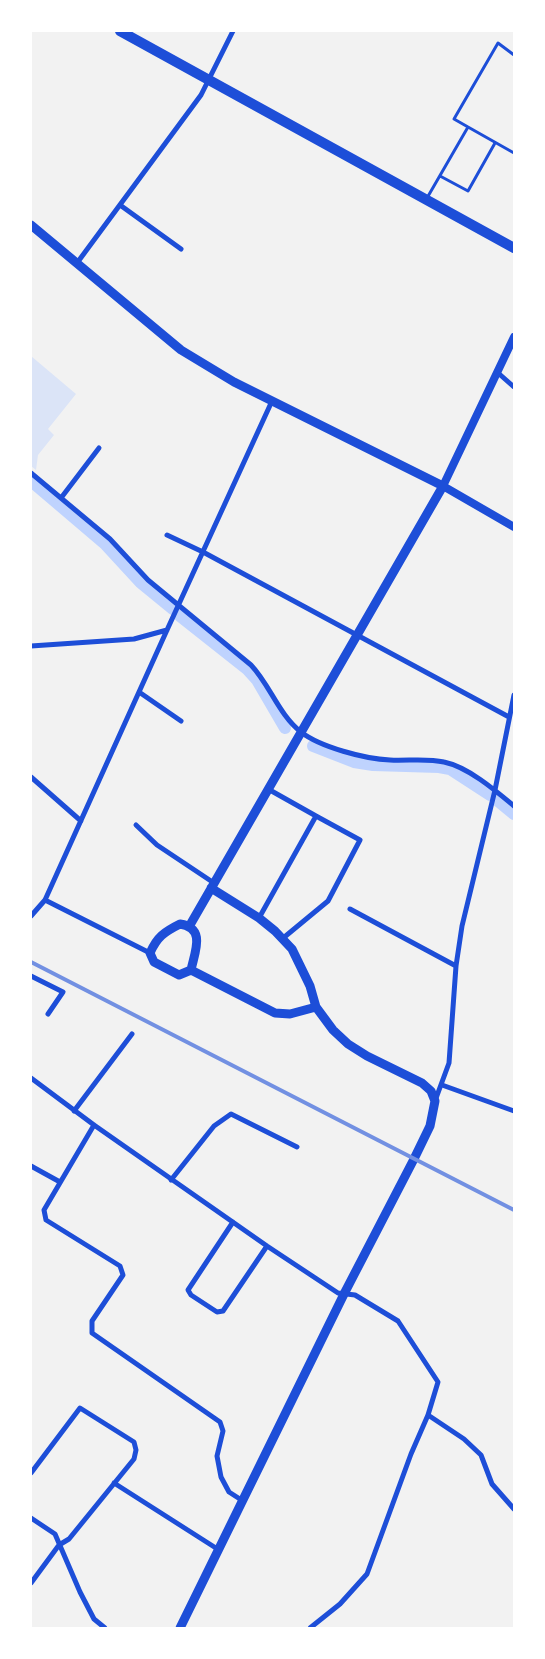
<!DOCTYPE html>
<html>
<head>
<meta charset="utf-8">
<style>
  body { margin:0 }
  #map { position:relative; width:545px; height:1659px; overflow:hidden; background:#f2f2f2; font-family:Poppins,sans-serif }
  canvas { display:block }
  .frame { position:absolute; inset:0; border:32px solid #fff; pointer-events:none }
</style>
</head>
<body>
<div id="map">
<canvas width="545" height="1659"></canvas>
<div class="frame"></div>
</div>
<script>
const c = document.querySelector('canvas').getContext('2d');
c.lineJoin = 'round';
function paint(path, color) { c.fillStyle = color; c.fill(path, 'evenodd'); }
function stroke(path, color, width, dash) { c.strokeStyle = color; c.lineWidth = width; c.lineCap = dash ? 'butt' : 'round'; c.setLineDash(dash || []); c.stroke(path); }
paint(new Path2D(`
  M 31,356 L 76,394 L 48,429 L 54,435 L 38,455 L 36,470 L 31,466 Z`), '#dbe4f7');
stroke(new Path2D(`
  M 31,481 L 105,544 L 140,582 L 173,609
  M 180,616 L 247,669 L 257,680 L 285,728
  M 313,746 L 354,762 L 373,765 L 439,767 L 450,769 L 490,795
  M 497,800 L 514,814`), '#bfd3fe', 12);
stroke(new Path2D(`
  M 468,127 L 514,153
  M 440,176 L 468,191 L 495,143
  M 427,198 L 468,127 L 454,119 L 498,43 L 514,55`), '#1d4ed8', 3);
stroke(new Path2D(`
  M 120,205 L 181,249
  M 77,263 L 201,95 L 233,31
  M 497,372 L 514,387
  M 31,473 L 110,539 L 148,580 L 251,665 C 270,685 279,715 301,732 C 320,747 365,759 390,760 C 407,761 427,758 444,762 C 468,767 495,790 514,806
  M 61,498 L 99,448
  M 167,535 L 203,552 L 509,717
  M 31,646 L 134,639 L 167,630
  M 139,692 L 181,721
  M 31,777 L 81,821
  M 136,825 L 157,845 L 214,883
  M 45,900 L 150,953
  M 350,909 L 456,966
  M 31,916 L 45,900 L 167,630 L 272,401
  M 259,918 L 316,816 L 268,789
  M 282,939 L 328,901 L 360,840 L 316,816
  M 31,976 L 63,992 L 48,1014
  M 31,1078 L 94,1125 L 267,1246 L 338,1293 L 355,1295 L 398,1321 L 438,1382 L 428,1415 L 411,1454 L 367,1574 L 340,1604 L 310,1628
  M 442,1085 L 514,1111
  M 435,1101 L 449,1063 L 456,966 L 462,926 L 495,790 L 514,695
  M 74,1111 L 132,1034
  M 94,1125 L 44,1210 L 46,1220 L 120,1266 L 123,1275 L 92,1321 L 92,1333 L 220,1422 L 223,1431 L 217,1456 L 221,1477 L 229,1492 L 243,1501
  M 31,1166 L 60,1182
  M 171,1180 L 214,1126 L 231,1114 L 297,1147
  M 233,1222 L 188,1290 L 191,1295 L 217,1312 L 223,1311 L 267,1246
  M 428,1415 L 464,1439 L 481,1455 L 492,1484 L 514,1509
  M 31,1473 L 80,1408 L 134,1442 L 136,1450 L 134,1459 L 69,1539 L 59,1545 L 31,1583
  M 114,1483 L 219,1550
  M 31,1518 L 55,1534 L 80,1592 L 94,1619 L 105,1628`), '#1d4ed8', 5);
stroke(new Path2D(`
  M 514,337 L 443,486 L 514,527`), '#1d4ed8', 8);
stroke(new Path2D(`
  M 31,225 L 181,350 L 234,382 L 443,486 L 190,925
  M 180,924 C 206,928 195,951 191,970 L 179,975 L 154,962 L 150,953 C 157,937 164,932 180,924 Z
  M 191,970 L 275,1013 L 290,1014 L 316,1007
  M 180,1628 L 345,1292 L 414,1159 L 430,1126 L 435,1101 L 431,1091 L 422,1083 L 367,1056 L 348,1044 L 333,1030 L 316,1007 L 310,986 L 292,949 L 275,931 L 259,918 L 211,888`), '#1d4ed8', 9);
stroke(new Path2D(`
  M 120,31 L 514,248`), '#1d4ed8', 10);
stroke(new Path2D(`
  M 31,962 L 514,1210`), '#7290e2', 4);
</script>
</body>
</html>
